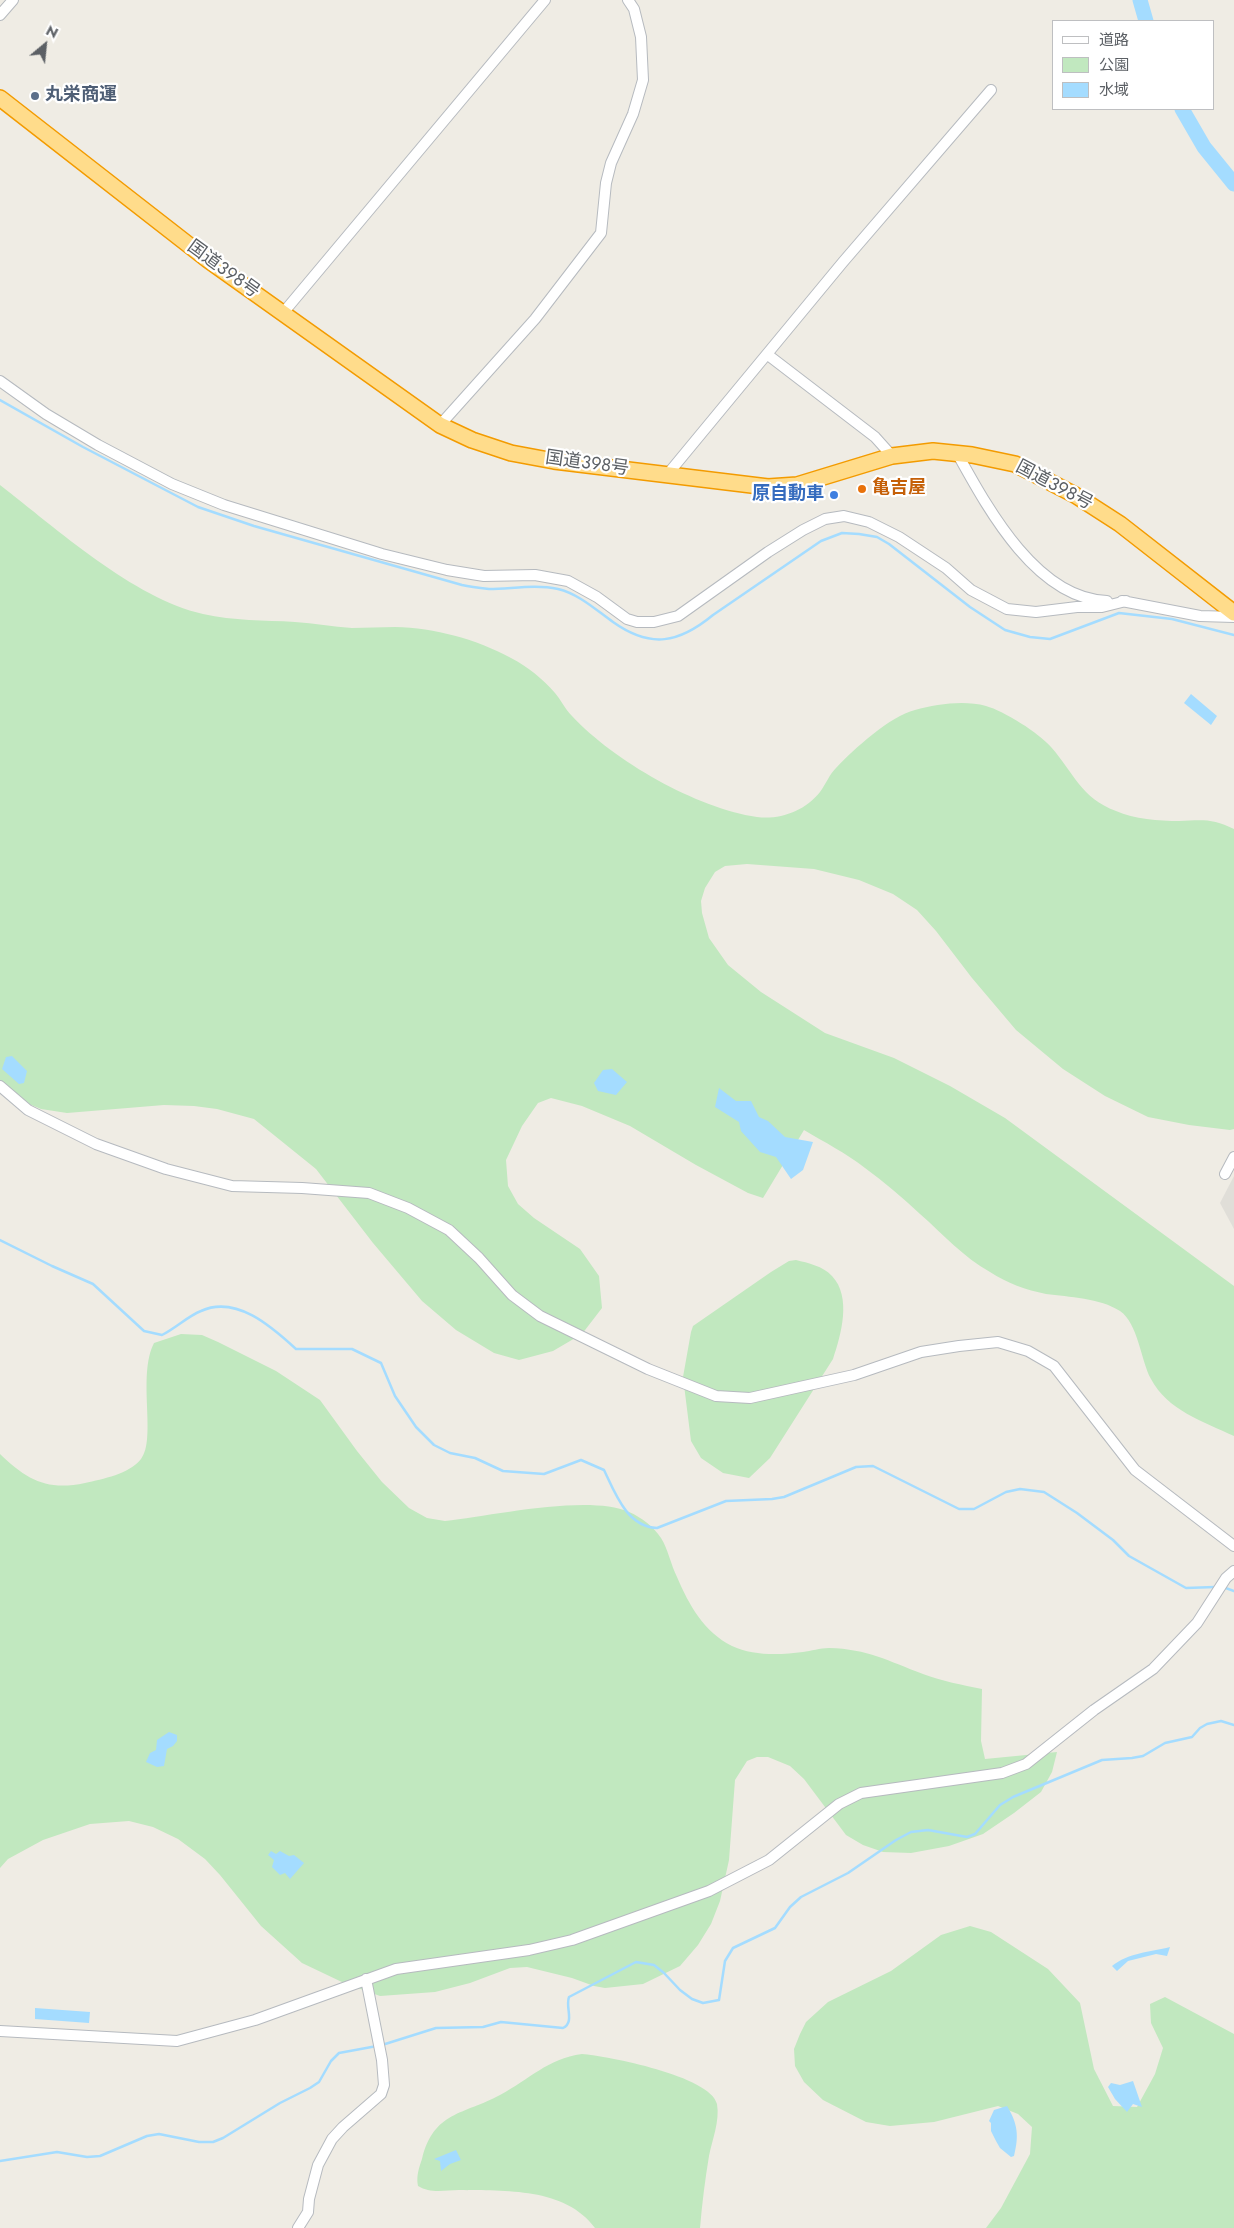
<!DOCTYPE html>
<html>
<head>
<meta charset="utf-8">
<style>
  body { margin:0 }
  #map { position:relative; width:1234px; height:2228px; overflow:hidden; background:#efece4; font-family:Jost,"Noto Sans JP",sans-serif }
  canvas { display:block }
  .legend { position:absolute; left:1052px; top:20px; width:162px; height:90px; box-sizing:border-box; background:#fff; border:1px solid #bebfc1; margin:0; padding:6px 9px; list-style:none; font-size:15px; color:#5c6065 }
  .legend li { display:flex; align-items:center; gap:10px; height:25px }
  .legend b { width:25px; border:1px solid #bebfc1 }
  .north { position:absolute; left:20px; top:20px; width:50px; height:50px; -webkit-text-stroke:4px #fff; paint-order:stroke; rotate:28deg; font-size:14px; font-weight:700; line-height:20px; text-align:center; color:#5c6065 }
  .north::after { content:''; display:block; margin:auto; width:18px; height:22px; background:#5c6065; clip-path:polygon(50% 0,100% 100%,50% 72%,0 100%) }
</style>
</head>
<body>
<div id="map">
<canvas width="1234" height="2228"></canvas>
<ul class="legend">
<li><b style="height:6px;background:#fff"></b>道路</li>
<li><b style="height:14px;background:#c1e8bf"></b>公園</li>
<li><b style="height:14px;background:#a4dcff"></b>水域</li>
</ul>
<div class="north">N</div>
</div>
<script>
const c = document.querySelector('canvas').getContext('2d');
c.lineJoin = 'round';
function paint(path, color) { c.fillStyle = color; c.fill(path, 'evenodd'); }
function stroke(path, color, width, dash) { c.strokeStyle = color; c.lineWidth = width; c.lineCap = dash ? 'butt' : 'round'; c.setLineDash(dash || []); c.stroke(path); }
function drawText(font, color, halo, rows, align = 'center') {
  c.font = font + ' Jost,"Noto Sans JP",sans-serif'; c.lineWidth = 4.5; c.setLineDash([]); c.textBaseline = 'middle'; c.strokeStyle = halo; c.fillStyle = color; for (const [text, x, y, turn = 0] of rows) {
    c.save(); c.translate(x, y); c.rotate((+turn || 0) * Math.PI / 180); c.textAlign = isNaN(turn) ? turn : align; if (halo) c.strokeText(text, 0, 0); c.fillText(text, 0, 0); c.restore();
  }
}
paint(new Path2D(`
  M 1234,1176 L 1234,1229 L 1220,1203 Z`), '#e0ded8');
paint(new Path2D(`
  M 0,485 C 57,529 133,598 203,614 C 234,621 264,620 295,622 C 314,623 333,627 352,628 C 366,628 381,627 395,627 C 435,628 476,639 511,658 C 527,666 543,679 555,693 C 561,700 565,709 572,716 C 614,761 696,808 757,817 C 780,820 805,811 820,792 C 826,784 829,775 836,768 C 854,749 890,716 915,710 C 937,704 964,700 986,706 C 1004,711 1039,733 1051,747 C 1074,773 1081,798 1116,811 C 1134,819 1159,821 1179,821 C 1201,820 1213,818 1234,829 L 1234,1129 L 1230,1130 L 1189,1125 L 1148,1117 L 1105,1096 L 1063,1069 L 1016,1030 L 972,978 L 936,931 L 917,910 L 893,894 L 859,880 L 814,869 L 747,864 L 725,866 L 715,872 L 705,888 L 701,901 L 702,913 L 709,938 L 728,965 L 761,992 L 825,1033 L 894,1058 L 950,1086 L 1005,1118 L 1234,1286 L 1234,1436 C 1204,1422 1167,1410 1151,1379 C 1141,1361 1138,1323 1120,1311 C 1100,1298 1069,1297 1046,1294 C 1026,1290 1007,1283 990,1272 C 963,1257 943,1234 920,1214 C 903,1198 884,1182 865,1168 C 846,1153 824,1142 804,1130 L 763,1198 L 748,1193 L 696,1165 L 630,1126 L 582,1106 L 551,1098 L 538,1103 L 522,1126 L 506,1160 L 508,1186 L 518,1204 L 534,1218 L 580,1249 L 599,1276 L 602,1308 L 582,1334 L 553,1351 L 519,1360 L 494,1353 L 456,1330 L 422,1301 L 373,1243 L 316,1169 L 254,1119 L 217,1109 L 194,1106 L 164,1105 L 67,1113 L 41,1109 L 0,1092 Z
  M 796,1260 C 808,1263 823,1266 832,1276 C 852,1297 841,1335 833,1359 L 770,1458 L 749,1478 L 723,1473 L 701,1458 L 691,1441 L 683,1377 L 691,1332 L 693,1326 L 771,1272 L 789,1261 Z
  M 181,1334 L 202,1335 L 218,1342 L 276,1371 L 320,1400 L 357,1451 L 382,1482 L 409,1508 L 427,1518 L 445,1521 C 492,1516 588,1494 629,1512 C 641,1517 654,1527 661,1538 C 668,1549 671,1565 677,1577 C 689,1605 704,1632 732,1646 C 753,1656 780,1655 803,1652 C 811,1651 820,1648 829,1648 C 868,1649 888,1661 923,1674 C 942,1681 962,1685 982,1689 L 981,1741 L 985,1759 L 1057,1752 L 1052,1772 L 1041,1792 L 1014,1813 L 983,1834 L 949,1846 L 911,1853 L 883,1852 L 863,1845 L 846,1835 L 804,1779 L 790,1766 L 768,1757 L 757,1757 L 747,1761 L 735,1780 L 729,1860 L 720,1901 L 711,1924 L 698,1945 L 680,1966 L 643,1984 L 605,1988 L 594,1986 L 572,1978 L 527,1967 L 510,1968 L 470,1983 L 435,1992 L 380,1996 L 344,1983 L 302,1963 L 261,1926 L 220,1875 L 205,1859 L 178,1839 L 153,1827 L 129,1821 L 90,1824 L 43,1840 L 8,1859 L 0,1868 L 0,1454 C 27,1480 47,1491 85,1483 C 103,1479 129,1474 141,1459 C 157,1439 137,1376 154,1343 Z
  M 970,1926 L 991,1932 L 1048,1969 L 1080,2003 L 1094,2069 L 1113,2106 L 1137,2107 L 1155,2074 L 1163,2048 L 1151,2023 L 1150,2004 L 1165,1997 L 1234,2034 L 1234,2228 L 986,2228 L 1001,2208 L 1030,2154 L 1032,2127 L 1018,2114 L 998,2106 L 934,2122 L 890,2126 L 866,2122 L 823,2100 L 804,2082 L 795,2066 L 794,2049 L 800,2034 L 806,2022 L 828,2002 L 891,1971 L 941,1935 Z
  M 582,2054 C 607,2056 711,2076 717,2104 C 720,2121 712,2140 709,2156 C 705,2180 702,2204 700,2228 L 595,2228 C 565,2187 505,2191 459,2190 C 445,2190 431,2194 418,2186 C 416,2176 419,2168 422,2159 C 434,2111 463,2115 500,2095 C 530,2079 547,2059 582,2054 Z`), '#c1e8bf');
paint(new Path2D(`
  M 1191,694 L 1217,716 L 1211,725 L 1184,703 Z
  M 12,1056 L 27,1071 L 24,1083 L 19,1084 L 2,1069 L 6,1057 Z
  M 612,1069 L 627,1082 L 616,1095 L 598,1091 L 594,1083 L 603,1070 Z
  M 719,1088 L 736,1101 L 751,1101 L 759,1117 L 768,1121 L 785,1137 L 813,1142 L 803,1170 L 791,1179 L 776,1157 L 760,1152 L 741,1131 L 739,1122 L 715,1107 Z
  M 169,1732 L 177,1735 L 177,1741 L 173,1746 L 167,1749 L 164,1766 L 157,1767 L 146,1762 L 150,1753 L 156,1750 L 157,1740 Z
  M 271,1851 L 276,1854 L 280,1851 L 289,1856 L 294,1855 L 304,1863 L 290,1879 L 285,1873 L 280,1875 L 272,1867 L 274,1860 L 268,1855 Z
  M 1170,1947 L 1167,1956 L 1156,1954 L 1128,1961 L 1117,1971 L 1112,1966 C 1128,1953 1150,1952 1170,1947 Z
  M 35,2008 L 90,2012 L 89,2023 L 35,2019 Z
  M 1133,2081 L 1142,2107 L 1133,2104 L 1127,2112 L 1115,2099 L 1108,2087 L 1111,2083 L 1120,2085 Z
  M 1007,2106 C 1018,2124 1019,2136 1014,2156 L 1011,2157 L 1000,2148 L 996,2141 L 991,2131 L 991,2123 L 989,2121 L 994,2110 Z
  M 456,2150 L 461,2160 L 450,2164 L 441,2171 L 440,2161 L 434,2159 Z`), '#a4dcff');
stroke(new Path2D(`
  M 0,400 L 83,447 L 198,507 L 254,526 L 462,585 C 471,587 480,588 489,589 C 511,589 535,584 558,589 C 579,594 596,610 613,622 C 651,649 679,643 713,615 L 821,541 L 842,533 L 859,534 L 877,537 L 889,544 L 970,607 L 1005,630 L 1030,637 L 1050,639 L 1119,613 L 1172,619 L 1234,635
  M 0,1240 L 52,1266 L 93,1284 L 144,1331 L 162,1335 C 176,1328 188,1316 201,1311 C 236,1295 271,1326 296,1349 L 352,1349 L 381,1363 L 395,1396 L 416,1427 L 434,1445 L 450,1453 L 475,1458 L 503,1471 L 544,1474 L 581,1460 L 604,1470 C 615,1493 627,1527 657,1528 L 726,1501 L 772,1499 L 784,1497 L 856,1467 L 873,1466 L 959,1509 L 974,1509 L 1006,1492 L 1020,1489 L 1044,1492 L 1077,1513 L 1113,1540 L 1129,1556 L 1186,1588 L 1215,1587
  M 1223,1587 L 1234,1591
  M 382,2045 L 436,2028 L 483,2027 L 501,2022 L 563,2028 C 575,2022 565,2007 569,1997 L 636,1962 L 654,1965 L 664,1973 L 680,1990 L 692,1999 L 703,2003 L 719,2000 L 725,1961 L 733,1948 L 775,1928 L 790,1907 L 801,1897 L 848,1873 L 896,1840 L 911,1832 L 928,1830 L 967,1837 L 975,1834 L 1000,1805 L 1013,1797 L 1102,1760 L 1132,1758 L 1143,1756 L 1165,1743 L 1192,1737 L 1200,1728 L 1207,1724 L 1221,1721 L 1234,1725
  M 0,2161 L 57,2152 L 87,2157 L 100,2156 L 147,2136 L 159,2134 L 199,2142 L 213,2142 L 223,2138 L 280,2103 L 310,2088 L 319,2082 L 331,2061 L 339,2053 L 377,2046`), '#a4dcff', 2.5);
stroke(new Path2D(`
  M 1140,0 L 1146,21
  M 1182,109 L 1204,147 L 1234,184`), '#a4dcff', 15);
const minor = new Path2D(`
  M 0,15 L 13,0
  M 283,313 L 545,0
  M 768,355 L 875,437 L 892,456
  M 0,381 L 46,414 L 98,445 L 172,484 L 224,505 L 382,554 L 447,570 L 484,576 L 535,575 L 568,581 L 597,597 L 627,619 L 637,622 L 654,622 L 678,616 L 768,552 L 803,530 L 825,519 L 844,516 L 869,522 L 899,537 L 946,568 L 971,590 L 1007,609 L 1036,612 L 1077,607 L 1102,607 L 1126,601
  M 440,425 L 535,319 L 601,233 L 606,183 L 611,163 L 633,114 L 643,80 L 641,37 L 634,9 L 628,0
  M 957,453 C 987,507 1036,599 1107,601
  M 667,475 L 843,262 L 991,90
  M 1122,601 L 1200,616 L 1234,617
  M 0,1086 L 28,1110 L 96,1144 L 166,1169 L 232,1186 L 302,1188 L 369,1193 L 408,1208 L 449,1230 L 479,1258 L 512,1295 L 540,1316 L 648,1369 L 716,1396 L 750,1398 L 854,1375 L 921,1352 L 959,1346 L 998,1342 L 1028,1351 L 1054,1366 L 1135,1470 L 1234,1546
  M 1225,1174 L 1234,1157
  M 0,2031 L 177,2041 L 255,2020 L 396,1969 L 529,1950 L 572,1940 L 709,1891 L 769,1860 L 839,1804 L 861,1793 L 1002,1773 L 1026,1764 L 1094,1710 L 1153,1669 L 1197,1623 L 1226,1578 L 1234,1571
  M 298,2228 L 308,2212 L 309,2199 L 318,2165 L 332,2139 L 343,2127 L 381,2094 L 384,2085 L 382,2060 L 366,1979`);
const highway = new Path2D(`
  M 0,98 L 208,260 L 440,425 L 472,440 L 511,453 L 554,461 L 768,487 L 797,485 L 892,456 L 933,451 L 972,455 L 1015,464 L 1075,495 L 1120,524 L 1234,613`);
stroke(minor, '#b6babf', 12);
stroke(highway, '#f39b00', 18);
stroke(minor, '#fff', 10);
stroke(highway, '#ffdc8b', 15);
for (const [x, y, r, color] of [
  [35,96,5,"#5c6f8a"],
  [862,489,5,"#e8710a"],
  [834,495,5,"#3f7fe0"]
]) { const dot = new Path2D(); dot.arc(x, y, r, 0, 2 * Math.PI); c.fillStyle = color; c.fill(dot); stroke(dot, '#fff', 2); }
drawText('bold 18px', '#4e5e75', '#fff', [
  ["丸栄商運",45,96]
], 'left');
drawText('18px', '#5c6065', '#fff', [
  ["国道398号",223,270,36],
  ["国道398号",587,464,8],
  ["国道398号",1054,486,28]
]);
drawText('bold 18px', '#c56008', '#fff', [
  ["亀吉屋",872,489]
], 'left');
drawText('bold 18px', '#366cbe', '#fff', [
  ["原自動車",824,495]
], 'right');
</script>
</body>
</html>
